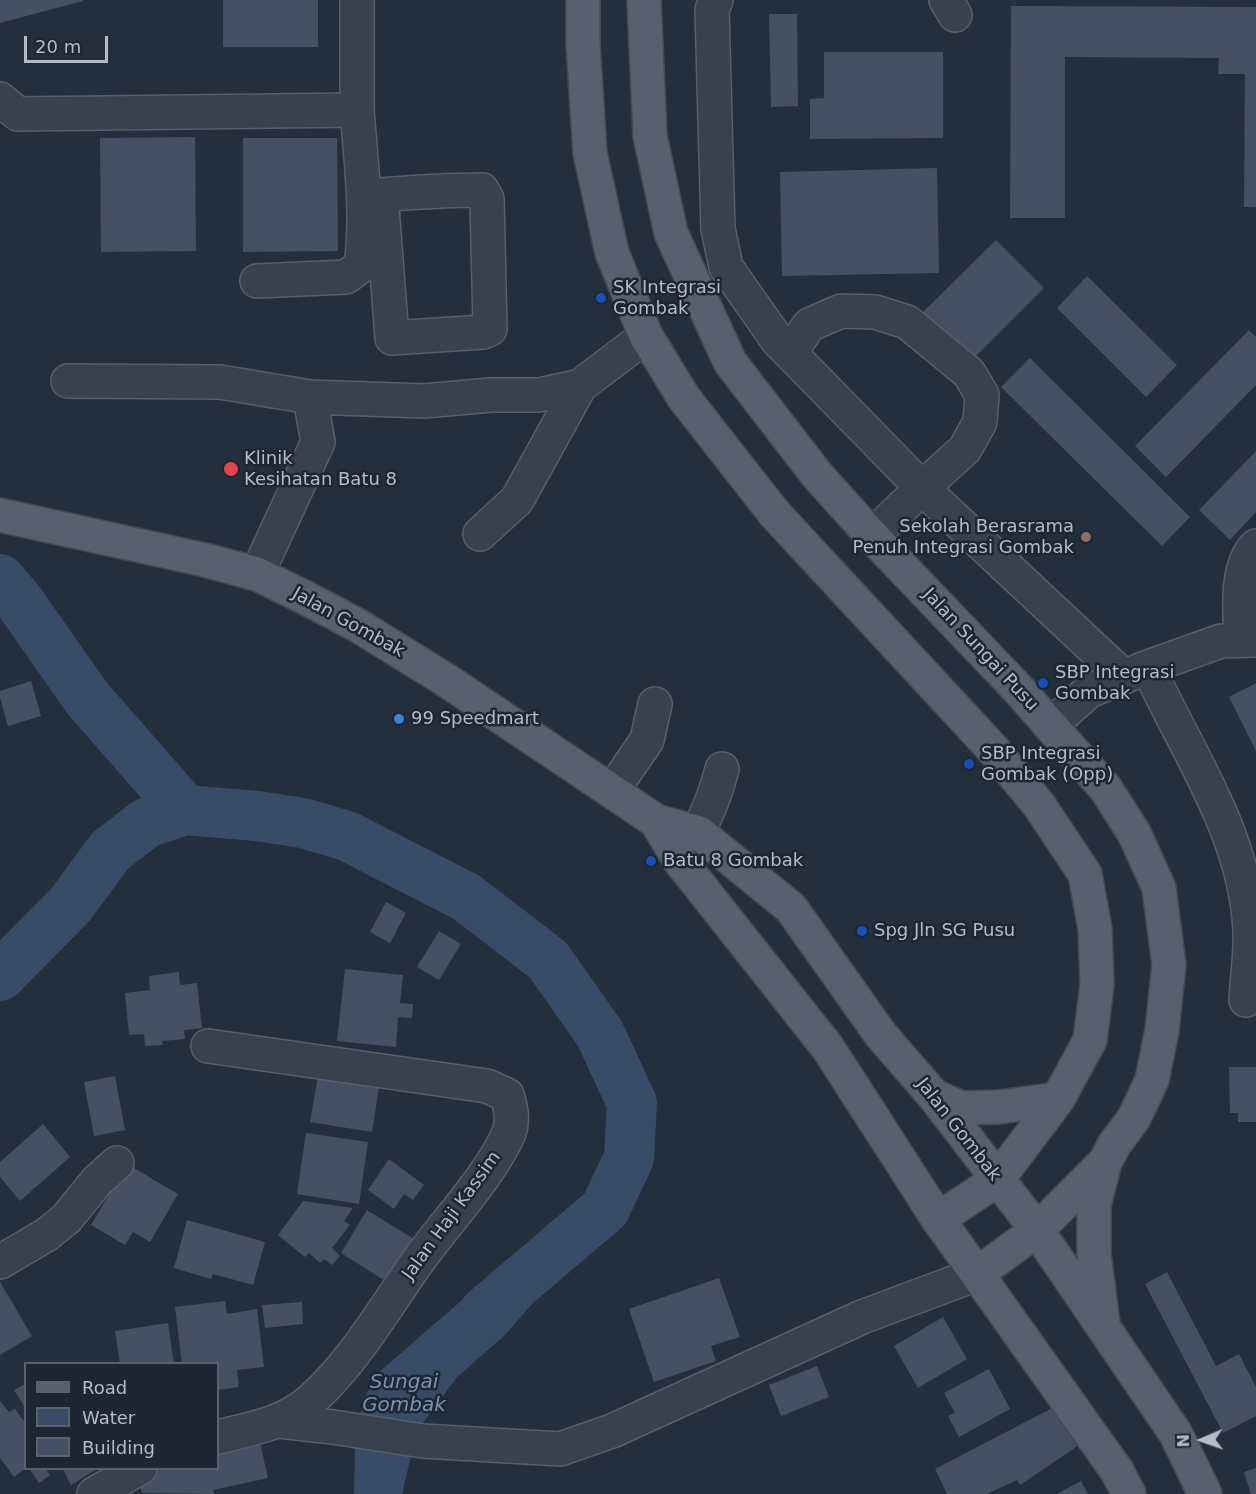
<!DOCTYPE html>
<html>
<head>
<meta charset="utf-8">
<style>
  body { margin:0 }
  #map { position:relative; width:1256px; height:1494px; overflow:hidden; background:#242f3e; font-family:"DejaVu Sans",sans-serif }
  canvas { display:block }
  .legend { position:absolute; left:24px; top:1362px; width:195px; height:108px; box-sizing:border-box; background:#1d2633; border:2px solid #59626f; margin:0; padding:8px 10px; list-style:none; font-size:18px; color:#b4bcc9 }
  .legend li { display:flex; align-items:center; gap:12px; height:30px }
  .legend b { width:30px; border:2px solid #59626f }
  .north { position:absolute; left:1172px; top:1410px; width:60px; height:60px; -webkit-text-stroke:4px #1d2633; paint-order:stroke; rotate:268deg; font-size:16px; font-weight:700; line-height:24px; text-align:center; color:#b4bcc9 }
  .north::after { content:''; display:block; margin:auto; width:21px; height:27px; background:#b4bcc9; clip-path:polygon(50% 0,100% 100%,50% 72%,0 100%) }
  .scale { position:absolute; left:24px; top:36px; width:84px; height:27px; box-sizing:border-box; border:3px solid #b4bcc9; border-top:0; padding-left:8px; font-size:18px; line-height:21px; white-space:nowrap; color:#b4bcc9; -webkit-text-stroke:4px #1d2633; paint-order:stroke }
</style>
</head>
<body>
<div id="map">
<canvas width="1256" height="1494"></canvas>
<ul class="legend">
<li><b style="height:8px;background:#56606e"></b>Road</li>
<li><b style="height:16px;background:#394c67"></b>Water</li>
<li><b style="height:16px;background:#455162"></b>Building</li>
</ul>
<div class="north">N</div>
<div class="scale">20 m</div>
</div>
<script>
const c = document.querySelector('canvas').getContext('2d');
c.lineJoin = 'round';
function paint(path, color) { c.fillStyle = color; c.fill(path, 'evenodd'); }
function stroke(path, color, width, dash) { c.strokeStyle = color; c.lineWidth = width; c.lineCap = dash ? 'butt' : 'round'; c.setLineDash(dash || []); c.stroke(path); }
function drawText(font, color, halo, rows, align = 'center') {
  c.font = font + ' "DejaVu Sans",sans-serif'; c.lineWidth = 5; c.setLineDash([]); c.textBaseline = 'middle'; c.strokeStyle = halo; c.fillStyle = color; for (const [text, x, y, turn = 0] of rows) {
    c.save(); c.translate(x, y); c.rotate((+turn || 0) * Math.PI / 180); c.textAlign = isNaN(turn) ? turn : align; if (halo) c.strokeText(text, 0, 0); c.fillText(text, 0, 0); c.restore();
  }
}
paint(new Path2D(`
  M 514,1255 L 536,1267 L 553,1280 L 505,1335 L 457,1377 L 417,1431 L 402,1494 L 354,1494 L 355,1445 L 363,1401 L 378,1373 Z`), '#394c67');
stroke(new Path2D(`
  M 0,579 L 19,601 L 87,698 L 185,810
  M 0,976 L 71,904 L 110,851 L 146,823 L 185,810 L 257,816 L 303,823 L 347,836 L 466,897 L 548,960 L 600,1034 L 632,1103 L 629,1158 L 605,1209 L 484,1312`), '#394c67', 50);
paint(new Path2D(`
  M 0,0 L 83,0 L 83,1 L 0,23 Z
  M 223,0 L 318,0 L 318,47 L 223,47 Z
  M 1011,6 L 1256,7 L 1256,207 L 1244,207 L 1245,74 L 1218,74 L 1219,58 L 1065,57 L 1065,218 L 1010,218 Z
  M 769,14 L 797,14 L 798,106 L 771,107 Z
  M 824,52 L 943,52 L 943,138 L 810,139 L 810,99 L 824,98 Z
  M 195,137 L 196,251 L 101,252 L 100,138 Z
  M 243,138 L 337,138 L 338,251 L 243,252 Z
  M 937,168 L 939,273 L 782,276 L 780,172 Z
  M 996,240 L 1044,288 L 965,367 L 917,318 Z
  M 1087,276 L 1177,365 L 1146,397 L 1057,308 Z
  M 1249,330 L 1256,337 L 1256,385 L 1166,477 L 1135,446 Z
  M 1030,358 L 1190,517 L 1162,546 L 1001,387 Z
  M 1256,451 L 1256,512 L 1230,540 L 1199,510 Z
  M 31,681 L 41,716 L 8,726 L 0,698 L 0,691 Z
  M 1256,683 L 1256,751 L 1229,697 Z
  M 386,902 L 406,913 L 390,943 L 370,932 Z
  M 439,931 L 461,944 L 439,980 L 417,967 Z
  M 345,969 L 403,975 L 400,1003 L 413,1004 L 412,1018 L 398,1017 L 396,1047 L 337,1041 Z
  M 179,972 L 180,985 L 197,983 L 202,1028 L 184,1030 L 185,1039 L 162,1041 L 163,1045 L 145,1046 L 144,1034 L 129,1035 L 125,993 L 150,990 L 149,976 Z
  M 320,1064 L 381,1074 L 372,1132 L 310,1122 Z
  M 1229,1067 L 1256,1067 L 1256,1122 L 1238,1122 L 1238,1113 L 1230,1113 Z
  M 115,1076 L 125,1130 L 94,1136 L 84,1082 Z
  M 43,1124 L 70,1157 L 20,1201 L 0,1177 L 0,1162 Z
  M 306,1133 L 368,1142 L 359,1204 L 297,1194 Z
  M 389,1159 L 424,1185 L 413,1200 L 404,1194 L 394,1209 L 368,1190 Z
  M 127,1164 L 178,1194 L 150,1242 L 133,1232 L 125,1245 L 91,1225 Z
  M 303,1201 L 353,1208 L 344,1221 L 350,1225 L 332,1248 L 340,1256 L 332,1265 L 324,1259 L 320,1263 L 309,1253 L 305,1257 L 278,1235 Z
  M 367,1210 L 417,1241 L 390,1284 L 341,1253 Z
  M 187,1220 L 265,1242 L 253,1285 L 213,1274 L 211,1279 L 174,1268 Z
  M 1167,1272 L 1216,1366 L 1239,1354 L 1256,1387 L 1256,1416 L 1223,1433 L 1145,1284 Z
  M 719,1278 L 740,1337 L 711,1346 L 716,1361 L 654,1382 L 629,1309 Z
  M 0,1282 L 32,1336 L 0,1355 Z
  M 225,1301 L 227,1314 L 257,1309 L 264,1367 L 237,1370 L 239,1387 L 218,1390 L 218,1364 L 182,1364 L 175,1307 Z
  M 302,1302 L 303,1324 L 265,1328 L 262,1305 Z
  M 943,1317 L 967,1359 L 918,1388 L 894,1346 Z
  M 168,1323 L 174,1364 L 120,1364 L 115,1331 Z
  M 817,1366 L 829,1397 L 781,1416 L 769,1385 Z
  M 989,1369 L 1010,1409 L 959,1437 L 948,1416 L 955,1413 L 944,1393 Z
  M 26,1384 L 26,1409 L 14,1390 Z
  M 0,1401 L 9,1412 L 15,1409 L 26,1424 L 26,1468 L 14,1477 L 0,1458 Z
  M 1058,1405 L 1079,1445 L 1020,1485 L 1017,1480 L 987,1494 L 947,1494 L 935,1469 Z
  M 258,1434 L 268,1478 L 213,1490 L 214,1494 L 142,1493 L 137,1476 L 170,1468 L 218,1468 L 218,1444 Z
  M 29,1468 L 45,1468 L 50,1475 L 39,1483 Z
  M 62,1468 L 98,1468 L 71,1485 Z
  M 1256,1468 L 1256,1494 L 1251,1494 L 1244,1472 Z
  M 1081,1481 L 1088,1494 L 1057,1494 Z`), '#455162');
const minor = new Path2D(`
  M 716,0 L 712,10 L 718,229 L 726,267 L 778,341 L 790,353 L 922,488 L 965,449 L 980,422 L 982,395 L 969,373 L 907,322 L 875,312 L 841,311 L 809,325 L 790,353
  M 946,0 L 955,15
  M 0,99 L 18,114 L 357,110 L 357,0
  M 364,196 C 403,193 442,190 482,190 L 487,199 L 490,329 L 483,332 L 392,338 L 382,207 L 387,195
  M 257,281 L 346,277 L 361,266 C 368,214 361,162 357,110
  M 68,381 L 220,382 L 310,397 L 424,401 L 491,395 L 539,395 L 580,386 L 646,336
  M 480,534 L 517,500 L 580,386
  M 872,536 L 922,488 L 1124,677
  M 257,574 L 318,442 L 310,397
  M 1241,640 C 1240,613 1235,567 1256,546
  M 1148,667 L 1221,641 L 1256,640
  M 1050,726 L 1089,691 L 1148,667 C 1187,752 1246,835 1250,931 C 1251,954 1247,978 1246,1000
  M 612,791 L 647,740 L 655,704
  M 683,857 C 701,829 714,801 722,769
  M 208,1046 L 487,1086 L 507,1095 C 511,1108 514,1122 508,1135 C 489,1177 446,1222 418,1261 C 386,1306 352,1365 310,1401 C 284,1424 250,1429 218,1437
  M 0,1262 L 46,1235 L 66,1219 L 97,1181 L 117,1163
  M 279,1421 L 333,1427 L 423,1441 L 560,1449 L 612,1431 L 862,1317 L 977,1274
  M 94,1494 L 140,1468`);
const major = new Path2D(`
  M 583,0 L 583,44 L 590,153 L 612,253 L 646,336 L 684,398 L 774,513 L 990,746 L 1039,805 L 1085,874 L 1095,929 L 1097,985 L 1090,1040 L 1058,1099 L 997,1180 L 938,1219
  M 644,0 L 650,136 L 671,233 L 730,362 L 817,475 L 872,536 L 1019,690 L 1106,789 L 1134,833 L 1159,888 L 1169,965 L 1162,1030 L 1152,1080 L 1134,1118 L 1114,1145 L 1105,1162 L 1037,1230 L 977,1274
  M 0,515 L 205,560 L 257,574 L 306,598 L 357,625 L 446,680 L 656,821 L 699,833 L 791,908 L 881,1035 L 934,1096 L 1037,1230 L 1176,1434 L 1205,1494
  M 656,821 L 680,861 L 828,1048 L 938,1219 L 1117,1471 L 1129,1494
  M 934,1096 L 961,1108 L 999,1107 L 1058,1099
  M 1103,1323 L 1094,1254 L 1094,1205 L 1105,1162`);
stroke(minor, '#565f6c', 36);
stroke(major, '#414a57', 36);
stroke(minor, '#38414e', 33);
stroke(major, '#56606e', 33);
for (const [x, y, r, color] of [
  [601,298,6,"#1a4fb4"],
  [231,469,8,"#e0444e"],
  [1086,537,6,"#8d6e63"],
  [1043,683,6,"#1a4fb4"],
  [399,719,6,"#3f7fe0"],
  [969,764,6,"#1a4fb4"],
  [651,861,6,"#1a4fb4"],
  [862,931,6,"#1a4fb4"]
]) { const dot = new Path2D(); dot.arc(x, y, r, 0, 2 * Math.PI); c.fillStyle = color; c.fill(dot); stroke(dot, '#1d2633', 2); }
drawText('18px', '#b4bcc9', '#1d2633', [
  ["SK Integrasi",613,288],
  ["Gombak",613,309],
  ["Klinik",244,459],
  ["Kesihatan Batu 8",244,480],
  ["Sekolah Berasrama",1074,527,"right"],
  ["Penuh Integrasi Gombak",1074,548,"right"],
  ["SBP Integrasi",1055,673],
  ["Gombak",1055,694],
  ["99 Speedmart",411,719],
  ["SBP Integrasi",981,754],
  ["Gombak (Opp)",981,775],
  ["Batu 8 Gombak",663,861],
  ["Spg Jln SG Pusu",874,931]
], 'left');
drawText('18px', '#b4bcc9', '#1d2633', [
  ["Jalan Gombak",348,623,29],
  ["Jalan Sungai Pusu",980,650,47],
  ["Jalan Gombak",958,1130,52],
  ["Jalan Haji Kassim",452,1216,-54]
]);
drawText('italic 20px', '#7c92b1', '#1d2633', [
  ["Sungai",404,1383],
  ["Gombak",404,1406]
]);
</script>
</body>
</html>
